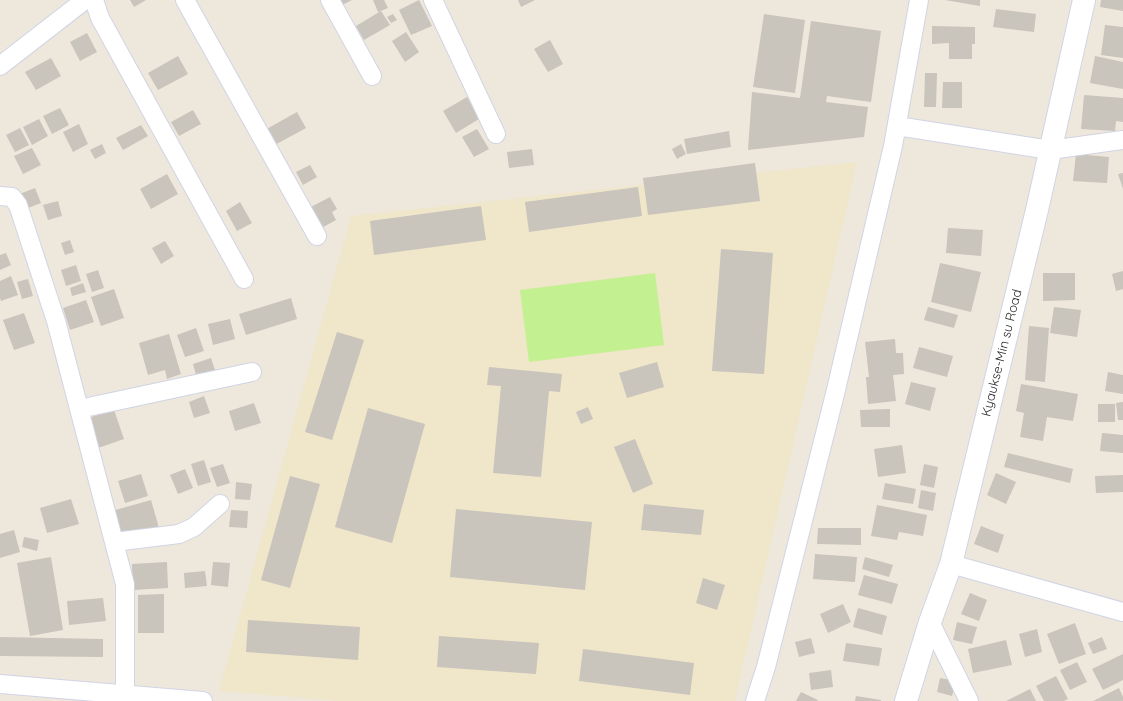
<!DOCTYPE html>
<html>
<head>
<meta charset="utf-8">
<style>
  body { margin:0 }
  canvas { display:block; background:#eee7dc }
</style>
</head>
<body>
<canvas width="1123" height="701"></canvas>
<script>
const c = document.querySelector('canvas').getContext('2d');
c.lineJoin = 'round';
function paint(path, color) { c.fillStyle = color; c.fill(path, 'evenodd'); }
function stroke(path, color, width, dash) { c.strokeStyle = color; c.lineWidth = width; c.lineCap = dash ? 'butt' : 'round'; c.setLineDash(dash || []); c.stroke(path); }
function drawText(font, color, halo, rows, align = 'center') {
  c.font = font + ' Quicksand,sans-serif'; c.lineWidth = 3.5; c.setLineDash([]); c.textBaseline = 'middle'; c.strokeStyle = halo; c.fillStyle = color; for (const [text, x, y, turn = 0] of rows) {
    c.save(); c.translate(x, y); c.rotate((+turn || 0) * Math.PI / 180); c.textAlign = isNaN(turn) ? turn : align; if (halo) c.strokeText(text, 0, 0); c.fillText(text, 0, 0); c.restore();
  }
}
paint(new Path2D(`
  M 857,162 L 735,701 L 339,701 L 219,691 L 351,216 Z`), '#f0e6ca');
paint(new Path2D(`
  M 655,273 L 664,345 L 529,362 L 520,290 Z`), '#c3f090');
paint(new Path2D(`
  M 130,0 L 146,0 L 134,7 Z
  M 340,0 L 352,0 L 342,5 Z
  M 373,0 L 384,0 L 388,8 L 378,12 Z
  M 419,0 L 432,26 L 411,35 L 399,10 Z
  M 518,0 L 535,0 L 521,7 Z
  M 945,0 L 980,0 L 980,6 Z
  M 1101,0 L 1123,0 L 1123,11 L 1100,7 Z
  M 996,9 L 1036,14 L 1034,32 L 993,27 Z
  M 381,11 L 390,25 L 364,40 L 356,26 Z
  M 393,14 L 397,20 L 391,23 L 387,17 Z
  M 764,14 L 805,20 L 795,93 L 753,87 Z
  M 811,21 L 881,31 L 871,102 L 827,96 L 826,102 L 868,107 L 864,137 L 748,150 L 752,92 L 800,98 Z
  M 1105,25 L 1123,27 L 1123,58 L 1101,55 Z
  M 932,26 L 975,27 L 975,44 L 972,44 L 972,59 L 949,59 L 949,43 L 932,44 Z
  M 406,32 L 419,52 L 405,62 L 392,41 Z
  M 87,33 L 97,52 L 80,61 L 70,42 Z
  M 550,40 L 563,64 L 548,72 L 534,49 Z
  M 178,56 L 188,74 L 158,90 L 148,73 Z
  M 1095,56 L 1123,62 L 1123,89 L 1090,83 Z
  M 51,58 L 61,76 L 36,90 L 25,72 Z
  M 925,73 L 937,73 L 936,107 L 924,107 Z
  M 943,82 L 962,82 L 962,108 L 942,108 Z
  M 1084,95 L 1123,98 L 1123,122 L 1116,121 L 1115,131 L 1081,129 Z
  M 467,97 L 479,119 L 456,133 L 443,111 Z
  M 60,108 L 69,125 L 52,134 L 43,116 Z
  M 193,110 L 201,124 L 179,136 L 171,122 Z
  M 297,112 L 306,128 L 271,147 L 263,131 Z
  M 39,119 L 48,136 L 32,145 L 23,127 Z
  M 79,124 L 88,144 L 73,152 L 63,132 Z
  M 141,125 L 148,136 L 123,150 L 116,138 Z
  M 20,128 L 29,145 L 15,152 L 6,135 Z
  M 477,129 L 489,149 L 474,157 L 462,137 Z
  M 729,131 L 731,147 L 687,154 L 684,139 Z
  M 102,144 L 106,153 L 95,159 L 90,150 Z
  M 681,144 L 686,154 L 677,159 L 672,149 Z
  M 32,148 L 41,165 L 23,174 L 14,156 Z
  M 532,149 L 534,165 L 509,168 L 507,152 Z
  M 1076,154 L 1109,157 L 1107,183 L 1073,181 Z
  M 755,163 L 760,201 L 648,215 L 643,178 Z
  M 310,165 L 317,177 L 303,185 L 296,172 Z
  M 1123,173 L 1123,189 L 1118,174 Z
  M 167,174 L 178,194 L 151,209 L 140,189 Z
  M 638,187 L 642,216 L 529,232 L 525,202 Z
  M 35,188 L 41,203 L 23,210 L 17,195 Z
  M 330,197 L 337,209 L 332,212 L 336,220 L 318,230 L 307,209 Z
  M 58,201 L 62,216 L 48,220 L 43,205 Z
  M 240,202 L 252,223 L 237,231 L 226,211 Z
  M 481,206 L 486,240 L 374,255 L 370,221 Z
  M 948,228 L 983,230 L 981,256 L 946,253 Z
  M 70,240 L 74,252 L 65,255 L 61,243 Z
  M 165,241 L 174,256 L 161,264 L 152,248 Z
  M 721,249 L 773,253 L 764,374 L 712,371 Z
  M 6,253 L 11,265 L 0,270 L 0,255 Z
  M 940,263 L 981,272 L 971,312 L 931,302 Z
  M 76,265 L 81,281 L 66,286 L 61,270 Z
  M 98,270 L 104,288 L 92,292 L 86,274 Z
  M 1123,271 L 1123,289 L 1116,291 L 1112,274 Z
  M 1043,273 L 1075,273 L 1075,300 L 1043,301 Z
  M 11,276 L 18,295 L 1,301 L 0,298 L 0,281 Z
  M 28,279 L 33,296 L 22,299 L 17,282 Z
  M 83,283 L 86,292 L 72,296 L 70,288 Z
  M 114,289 L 124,318 L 101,326 L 91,297 Z
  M 291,298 L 297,319 L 246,335 L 239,314 Z
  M 86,300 L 94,322 L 70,330 L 63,308 Z
  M 928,307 L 958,315 L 954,328 L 924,320 Z
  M 1054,307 L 1081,310 L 1077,337 L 1050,333 Z
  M 24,313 L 35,343 L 14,350 L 3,320 Z
  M 230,319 L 235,339 L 213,345 L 208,324 Z
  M 1029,326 L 1049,328 L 1045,382 L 1025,380 Z
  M 196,328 L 204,351 L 185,357 L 177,335 Z
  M 337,332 L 364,340 L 332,440 L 305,432 Z
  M 169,334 L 181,374 L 167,379 L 165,370 L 148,375 L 139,343 Z
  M 895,339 L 896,353 L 903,353 L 904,374 L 893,375 L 896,401 L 868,404 L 866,377 L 869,377 L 865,342 Z
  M 919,347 L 953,356 L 947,377 L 913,368 Z
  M 211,358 L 217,376 L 198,382 L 193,364 Z
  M 657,362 L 664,387 L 627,398 L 619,373 Z
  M 489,367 L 562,374 L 560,392 L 549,391 L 541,477 L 493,473 L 501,386 L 487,385 Z
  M 1108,372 L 1123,375 L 1123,394 L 1105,391 Z
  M 911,382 L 936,388 L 930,411 L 905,404 Z
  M 1021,384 L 1078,394 L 1073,421 L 1047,417 L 1043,441 L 1020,437 L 1024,413 L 1016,411 Z
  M 204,396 L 210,413 L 194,418 L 189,402 Z
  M 1123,402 L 1123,420 L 1118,420 L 1116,403 Z
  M 254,403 L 261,423 L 235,431 L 229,411 Z
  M 1098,404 L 1115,404 L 1115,422 L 1098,422 Z
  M 588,407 L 593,419 L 581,424 L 576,412 Z
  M 368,408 L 425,424 L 392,543 L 335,527 Z
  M 890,409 L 890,427 L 861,427 L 860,410 Z
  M 114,410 L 124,439 L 98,448 L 88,418 Z
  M 1102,433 L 1123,435 L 1123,453 L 1100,451 Z
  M 635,439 L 653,484 L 633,493 L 614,447 Z
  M 902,445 L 906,473 L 878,477 L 874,449 Z
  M 1008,453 L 1073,469 L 1070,483 L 1004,467 Z
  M 204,460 L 211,482 L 198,486 L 191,464 Z
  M 223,464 L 230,483 L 217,487 L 210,468 Z
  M 924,464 L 938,467 L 934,488 L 920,485 Z
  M 185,469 L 193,488 L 178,494 L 170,475 Z
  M 996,473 L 1016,482 L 1006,504 L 987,495 Z
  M 141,474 L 148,496 L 125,503 L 118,481 Z
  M 1123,475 L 1123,492 L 1096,493 L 1095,476 Z
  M 290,476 L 320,484 L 290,588 L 261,580 Z
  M 236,482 L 252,484 L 250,500 L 235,499 Z
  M 885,483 L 916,489 L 913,504 L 882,499 Z
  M 921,490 L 936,493 L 933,511 L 918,508 Z
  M 71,499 L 79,524 L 47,533 L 40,508 Z
  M 151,500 L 159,528 L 121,540 L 112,511 Z
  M 644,504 L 704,510 L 701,535 L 641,530 Z
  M 877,505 L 927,515 L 923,536 L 899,532 L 897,540 L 871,536 Z
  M 456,509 L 592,522 L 585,590 L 450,577 Z
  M 231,510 L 248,511 L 247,528 L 229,527 Z
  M 981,526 L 1004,535 L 998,553 L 974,544 Z
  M 818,528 L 861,528 L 861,545 L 817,544 Z
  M 14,530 L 20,552 L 0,558 L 0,534 Z
  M 24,537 L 39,540 L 37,551 L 22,547 Z
  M 815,554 L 857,557 L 855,582 L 813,579 Z
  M 51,557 L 63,630 L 30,636 L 17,563 Z
  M 865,557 L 893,565 L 889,577 L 862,569 Z
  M 167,562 L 168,588 L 133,590 L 132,564 Z
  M 213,562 L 230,563 L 228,587 L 211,585 Z
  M 205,571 L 207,586 L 185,588 L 184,573 Z
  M 864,575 L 898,584 L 892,604 L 858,595 Z
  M 703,578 L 725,585 L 717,610 L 696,603 Z
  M 970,593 L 987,600 L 979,621 L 961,614 Z
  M 164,594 L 164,633 L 138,633 L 138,595 Z
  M 103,598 L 106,621 L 69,625 L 67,601 Z
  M 843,604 L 851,622 L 828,633 L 820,614 Z
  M 858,608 L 887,616 L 882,635 L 853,627 Z
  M 248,620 L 360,627 L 358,660 L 246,652 Z
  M 957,622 L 977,627 L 972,644 L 953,640 Z
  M 1075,623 L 1086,654 L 1059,664 L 1047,634 Z
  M 1037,629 L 1042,652 L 1025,657 L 1019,634 Z
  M 439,636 L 539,643 L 536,674 L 437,667 Z
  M 0,637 L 103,639 L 103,657 L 0,656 Z
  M 1102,637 L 1107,649 L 1093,654 L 1088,643 Z
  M 811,638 L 815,653 L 799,657 L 795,642 Z
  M 1006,640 L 1012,665 L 973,673 L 968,649 Z
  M 846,643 L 882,648 L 879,666 L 843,661 Z
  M 583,649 L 694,663 L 690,695 L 579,681 Z
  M 1123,654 L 1123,680 L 1103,690 L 1092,669 Z
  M 1077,662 L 1087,682 L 1070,690 L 1060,670 Z
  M 831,670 L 833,687 L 811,690 L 809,673 Z
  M 1056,676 L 1068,699 L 1064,701 L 1044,701 L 1036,686 Z
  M 940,678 L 956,681 L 952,696 L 937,692 Z
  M 1119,688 L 1123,697 L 1123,701 L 1093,701 Z
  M 1030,689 L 1036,701 L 1006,701 Z
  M 801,692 L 818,700 L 817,701 L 796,701 Z
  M 856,696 L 881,700 L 881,701 L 855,701 Z`), '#c9c4bc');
const minor = new Path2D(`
  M 94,0 L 100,18 L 244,279
  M 185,0 L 317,236
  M 330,0 L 372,76
  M 433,0 L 496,134
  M 0,66 L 85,0
  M 897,126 L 1050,150 L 1123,140
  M 0,196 L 12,197 L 18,205 L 56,321 L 125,584 L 125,695
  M 79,409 L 252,372
  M 114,542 L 179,534 L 194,527 L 220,504
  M 951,564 L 1123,612
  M 930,622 L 969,701
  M 0,684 L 203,701
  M 755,701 L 766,667 L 835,394 L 893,146 L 919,0`);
const tertiary = new Path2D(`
  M 906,701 L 930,622 L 951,564 L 1037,210 L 1084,0`);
stroke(minor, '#d1d4e5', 20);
stroke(tertiary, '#d1d4e5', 24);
stroke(minor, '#fff', 18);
stroke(tertiary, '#fff', 22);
drawText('13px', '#2b2b2b', '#fff', [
  ["Kyaukse-Min su Road",1002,353,-76]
]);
</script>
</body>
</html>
